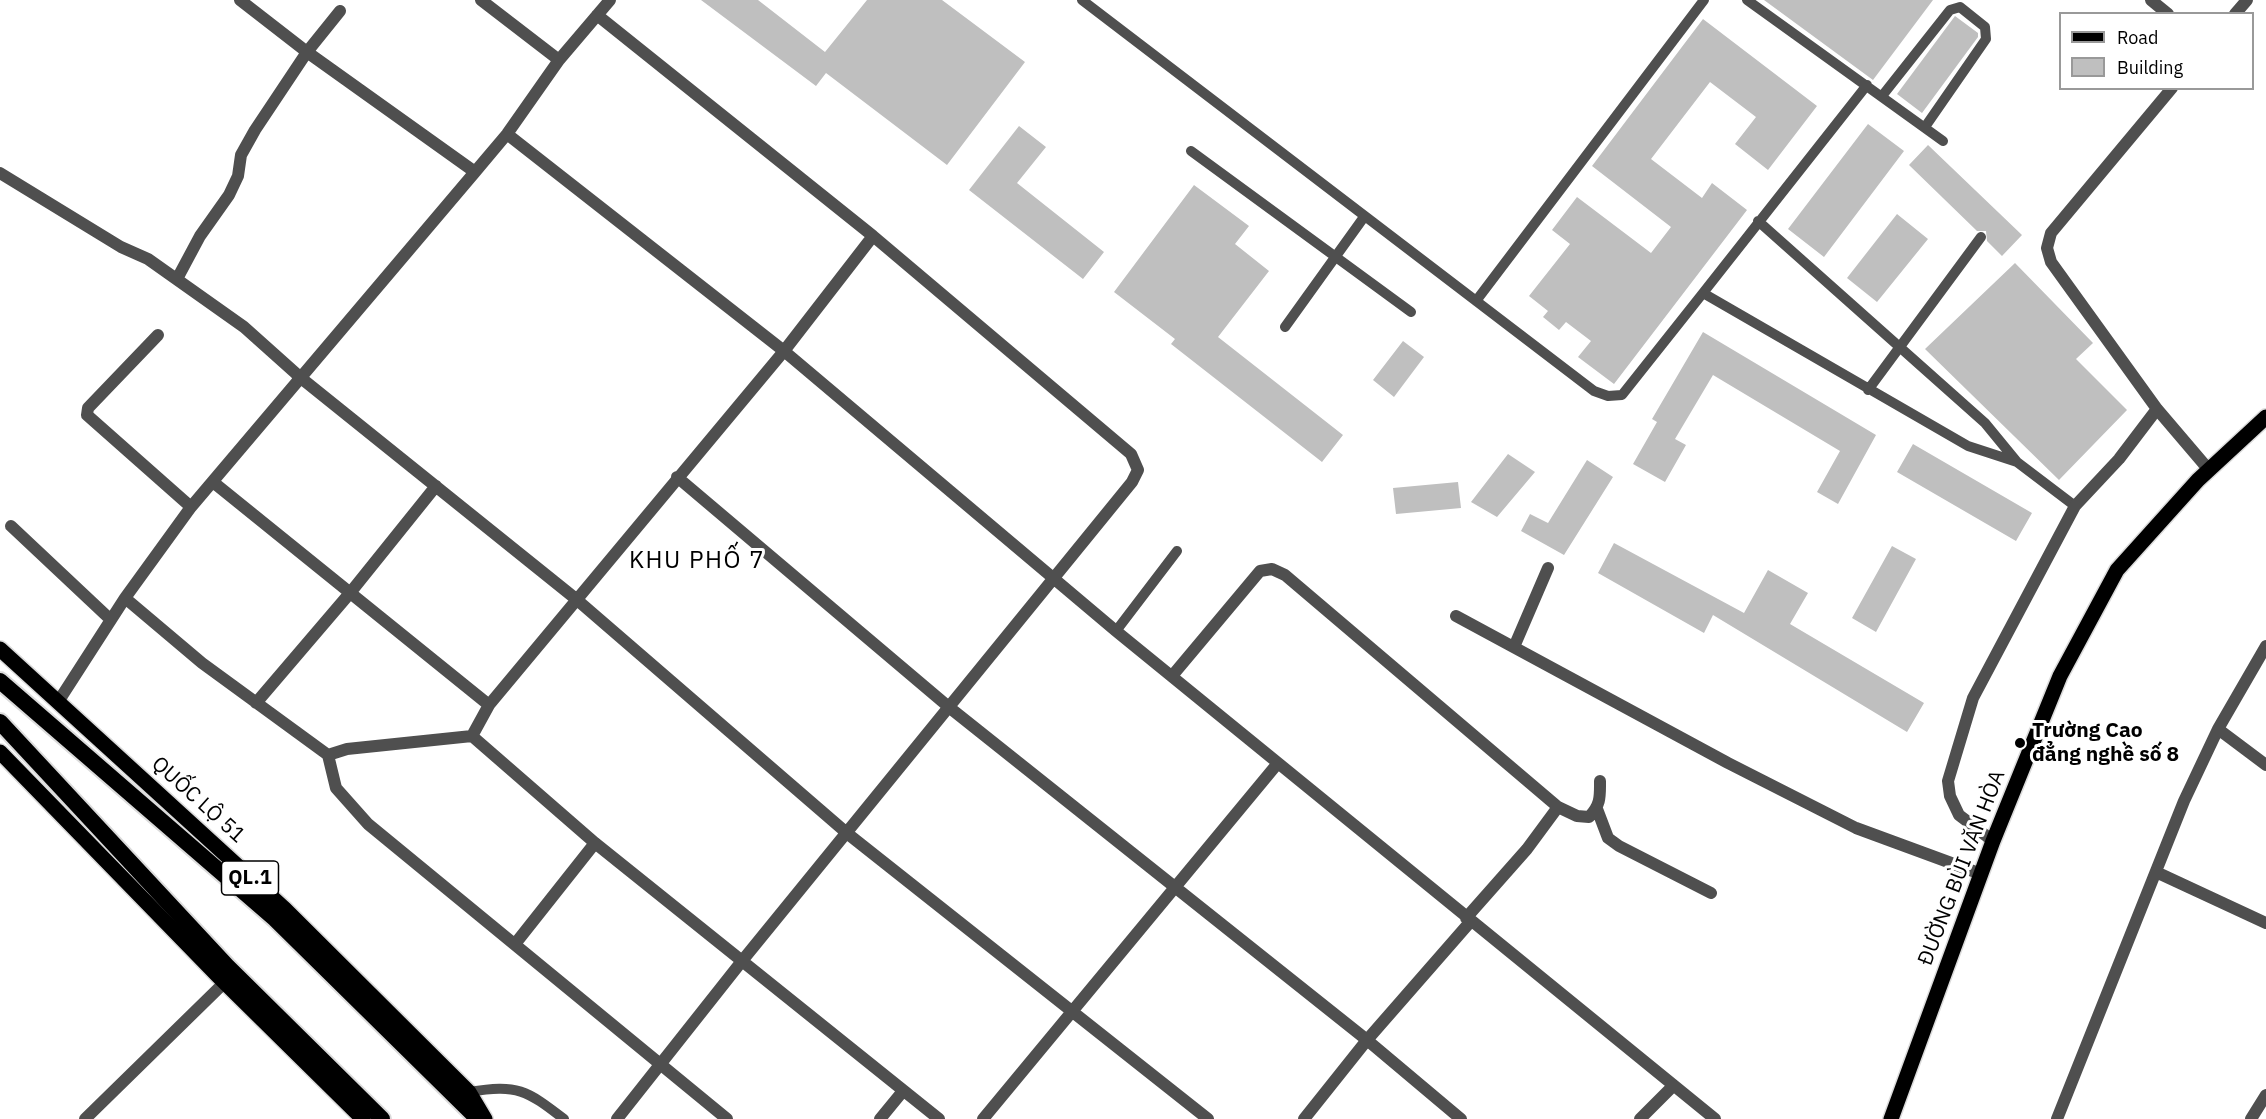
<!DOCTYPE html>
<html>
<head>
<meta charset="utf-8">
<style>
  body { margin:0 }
  #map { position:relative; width:2266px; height:1119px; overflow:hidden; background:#fff; font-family:"IBM Plex Sans",sans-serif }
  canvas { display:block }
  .legend { position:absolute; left:2059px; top:12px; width:195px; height:78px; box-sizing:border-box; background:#fff; border:2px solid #999; margin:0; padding:8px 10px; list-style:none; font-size:18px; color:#000 }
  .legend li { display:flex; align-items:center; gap:12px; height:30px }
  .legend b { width:30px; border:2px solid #999 }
</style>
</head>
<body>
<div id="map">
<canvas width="2266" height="1119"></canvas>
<ul class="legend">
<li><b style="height:8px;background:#000"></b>Road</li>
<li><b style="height:16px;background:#bfbfbf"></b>Building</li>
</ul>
</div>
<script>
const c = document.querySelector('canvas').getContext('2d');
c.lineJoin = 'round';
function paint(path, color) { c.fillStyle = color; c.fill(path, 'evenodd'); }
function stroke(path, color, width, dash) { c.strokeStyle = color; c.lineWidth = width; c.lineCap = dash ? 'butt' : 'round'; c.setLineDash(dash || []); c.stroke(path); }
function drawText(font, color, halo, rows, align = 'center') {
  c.font = font + ' "IBM Plex Sans",sans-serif'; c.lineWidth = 6; c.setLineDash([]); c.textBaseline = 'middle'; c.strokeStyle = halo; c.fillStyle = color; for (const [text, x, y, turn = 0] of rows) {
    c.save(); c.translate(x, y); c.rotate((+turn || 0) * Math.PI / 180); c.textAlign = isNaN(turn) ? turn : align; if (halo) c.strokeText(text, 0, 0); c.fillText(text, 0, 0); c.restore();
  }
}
paint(new Path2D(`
  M 701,0 L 758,0 L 825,52 L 867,0 L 942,0 L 1025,62 L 947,165 L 826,73 L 816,86 Z
  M 1764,0 L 1933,0 L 1873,80 Z
  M 1955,16 L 1978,33 L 1978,37 L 1922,113 L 1897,94 Z
  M 1703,19 L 1817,106 L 1768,170 L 1735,144 L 1756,117 L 1710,82 L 1651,159 L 1702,198 L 1712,183 L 1747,210 L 1614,384 L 1578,357 L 1591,341 L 1566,322 L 1559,330 L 1543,317 L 1548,311 L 1529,296 L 1570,244 L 1552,230 L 1577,197 L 1651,253 L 1671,227 L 1592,166 Z
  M 1868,124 L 1904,151 L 1824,257 L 1788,229 Z
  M 1019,126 L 1046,147 L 1017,183 L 1104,252 L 1083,279 L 969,190 Z
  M 1928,145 L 2022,235 L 2002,256 L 1987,241 L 1986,231 L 1977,231 L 1909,165 Z
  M 1194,185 L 1249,226 L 1235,244 L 1269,271 L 1218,337 L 1343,435 L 1322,462 L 1171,344 L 1175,339 L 1114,292 Z
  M 1897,214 L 1928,239 L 1877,302 L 1847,278 Z
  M 2015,263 L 2093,343 L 2076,359 L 2127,410 L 2059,480 L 1925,349 Z
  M 1703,332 L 1876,435 L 1838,504 L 1817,492 L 1840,451 L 1713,375 L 1675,439 L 1686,445 L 1665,482 L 1633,464 L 1657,422 L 1652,419 Z
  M 1403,341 L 1424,357 L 1394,397 L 1373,380 Z
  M 1913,444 L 2032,513 L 2016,541 L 1897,472 Z
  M 1508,454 L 1535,472 L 1497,517 L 1471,502 Z
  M 1587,460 L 1613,477 L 1564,555 L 1521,531 L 1530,514 L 1548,523 Z
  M 1458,482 L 1461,508 L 1396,514 L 1393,488 Z
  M 1614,543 L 1744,613 L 1768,570 L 1808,593 L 1790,624 L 1924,703 L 1907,732 L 1713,615 L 1704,633 L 1598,573 Z
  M 1892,546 L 1916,559 L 1876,632 L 1852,618 Z`), '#bfbfbf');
const primary = new Path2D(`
  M 0,649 L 285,909 L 469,1092 L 485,1119
  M 0,752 L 218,976 L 363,1119
  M 1891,1119 L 1993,841 L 2060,676 L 2117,570 L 2198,480 L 2266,417`);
const trunk = new Path2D(`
  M 0,681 L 275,919 L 478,1119
  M 0,722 L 227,966 L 382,1119`);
stroke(primary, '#dbdbdb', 18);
stroke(trunk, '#dbdbdb', 20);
stroke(new Path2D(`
  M 1082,0 L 1594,391 L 1608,396 L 1622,395 L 1703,293 L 1968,446 L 2017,462
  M 1747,0 L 1943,141
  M 1882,96 L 1950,10 L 1960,7 L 1985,27 L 1986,39 L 1925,127
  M 1191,151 L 1411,312
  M 1758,221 L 1985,423 L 2017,462 L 2075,506
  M 1703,293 L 1867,85
  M 1476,301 L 1704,0
  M 1285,327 L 1364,217
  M 1868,390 L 1981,237
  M 1116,631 L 1177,551
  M 469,1092 C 518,1084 526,1090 564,1119`), '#4f4f4f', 10);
stroke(new Path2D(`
  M 240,0 L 307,52 L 475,172
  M 481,0 L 559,60
  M 2151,0 L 2168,14
  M 2235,14 L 2247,0
  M 597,15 L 873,236 L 1131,454 L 1138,470 L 1132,482 L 742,961 L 617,1119
  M 2172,88 L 2051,233 L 2047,248 L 2051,262 L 2157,409 L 2209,470
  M 507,134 L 784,351 L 1116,631 L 1715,1119
  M 0,173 L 121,247 L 148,259 L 244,327 L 301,378 L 576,599 L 848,834 L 1208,1119
  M 177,279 L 200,236 L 229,195 L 238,176 L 241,155 L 255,130 L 307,52 L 340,11
  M 158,335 L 88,408 L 87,415 L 191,507
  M 677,477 L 950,708 L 1367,1040 L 1461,1119
  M 213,482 L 489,705
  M 11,526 L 111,620
  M 125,598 L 202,663 L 328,755 L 347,749 L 472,736 L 595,843 L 939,1119
  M 1456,616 L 1728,763 L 1856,828 L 1981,874
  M 1514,647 L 1548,568
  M 1172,676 L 1260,571 L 1272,569 L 1285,575 L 1558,807 L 1527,849 L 1466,918
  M 58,702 L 125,598 L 191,507 L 475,172 L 507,134 L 559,60 L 610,0
  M 256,703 L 350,593 L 436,486
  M 2218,729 L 2266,765
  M 472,736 L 489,705 L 784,351 L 873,236
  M 328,755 L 336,788 L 368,824 L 727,1119
  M 1558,807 L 1577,816 L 1589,817 C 1601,805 1600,796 1600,781
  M 1597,809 L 1608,838 L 1619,846 L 1711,893
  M 1993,841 L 1959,815 L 1950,796 L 1948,781 L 1973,698 L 2075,506 L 2119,459 L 2157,409
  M 2156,872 L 2266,923
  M 515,944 L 595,843
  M 85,1119 L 225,982
  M 880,1119 L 903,1091
  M 983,1119 L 1278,763
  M 1304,1119 L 1367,1040 L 1471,921
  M 1640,1119 L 1673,1086
  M 2057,1119 L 2184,801 L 2218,729 L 2266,646
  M 2251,1119 L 2266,1095`), '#4f4f4f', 12);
stroke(primary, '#000', 15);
stroke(trunk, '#000', 16);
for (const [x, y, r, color] of [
  [2020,743,6,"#000"]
]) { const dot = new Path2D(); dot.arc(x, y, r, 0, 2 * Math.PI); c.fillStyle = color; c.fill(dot); stroke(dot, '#fff', 2); }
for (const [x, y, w] of [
  [250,878,57]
]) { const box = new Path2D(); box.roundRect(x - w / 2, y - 17, w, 34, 4.5); c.fillStyle = '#fff'; c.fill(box); stroke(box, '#000', 1.5); }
drawText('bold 20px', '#000', null, [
  ["QL.1",250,878]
]);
drawText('bold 21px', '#000', '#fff', [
  ["Trường Cao",2032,731],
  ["đẳng nghề số 8",2032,755]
], 'left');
drawText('21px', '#000', '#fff', [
  ["QUỐC LỘ 51",198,800,42],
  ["ĐƯỜNG BÙI VĂN HÒA",1962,868,-69]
]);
c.letterSpacing = '1.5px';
drawText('24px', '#000', '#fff', [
  ["KHU PHỐ 7",697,561]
]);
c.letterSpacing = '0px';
</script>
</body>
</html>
